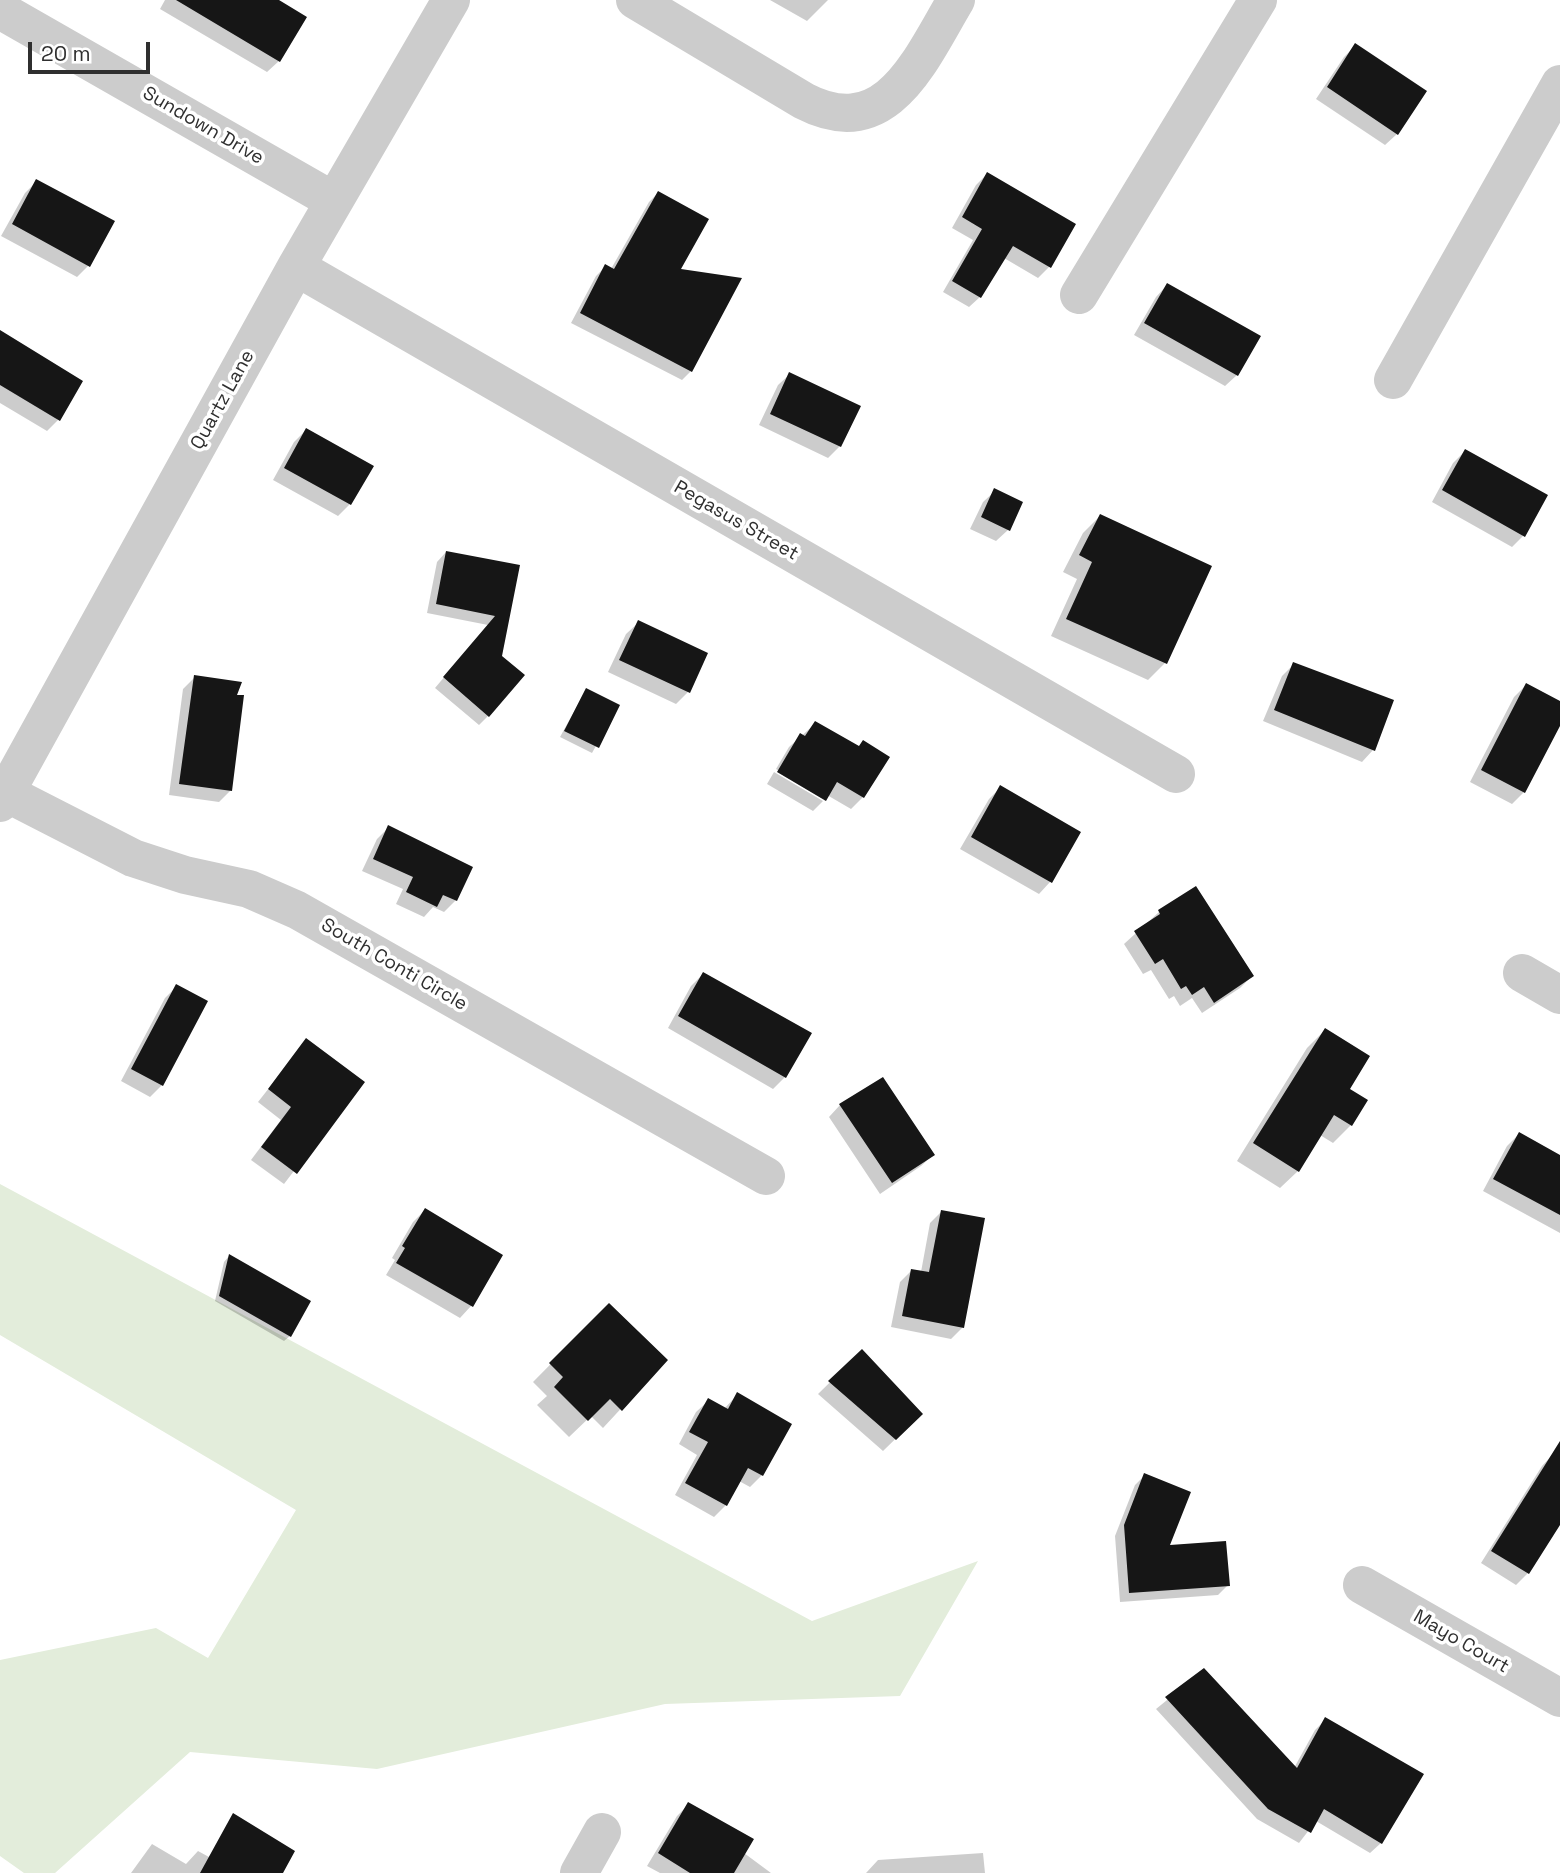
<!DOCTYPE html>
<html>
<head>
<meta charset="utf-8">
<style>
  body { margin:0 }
  #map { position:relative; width:1560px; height:1873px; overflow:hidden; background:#fff; font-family:"Space Grotesk",sans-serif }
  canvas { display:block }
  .scale { position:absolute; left:28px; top:42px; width:122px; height:32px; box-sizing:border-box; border:4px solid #2f2f2f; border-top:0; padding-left:9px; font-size:21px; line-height:24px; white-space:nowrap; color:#2f2f2f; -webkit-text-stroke:5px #fff; paint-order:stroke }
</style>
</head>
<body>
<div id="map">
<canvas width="1560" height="1873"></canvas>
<div class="scale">20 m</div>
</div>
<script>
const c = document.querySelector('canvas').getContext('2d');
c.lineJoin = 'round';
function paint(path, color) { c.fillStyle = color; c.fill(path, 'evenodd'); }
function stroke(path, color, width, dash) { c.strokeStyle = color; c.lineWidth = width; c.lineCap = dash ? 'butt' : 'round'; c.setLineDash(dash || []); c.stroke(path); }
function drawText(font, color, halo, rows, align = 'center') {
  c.font = font + ' "Space Grotesk",sans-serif'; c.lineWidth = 7; c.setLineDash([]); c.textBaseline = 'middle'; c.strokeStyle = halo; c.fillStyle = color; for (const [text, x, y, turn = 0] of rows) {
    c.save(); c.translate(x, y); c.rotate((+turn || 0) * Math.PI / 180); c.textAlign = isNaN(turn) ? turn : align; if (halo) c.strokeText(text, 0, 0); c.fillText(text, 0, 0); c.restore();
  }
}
paint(new Path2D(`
  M 0,1184 L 812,1621 L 978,1561 L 900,1696 L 665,1704 L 377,1769 L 190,1752 L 55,1873 L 24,1873 L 0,1856 L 0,1660 L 156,1628 L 208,1658 L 296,1510 L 0,1335 Z`), '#e3eddb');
paint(new Path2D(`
  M 165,0 L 275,0 L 279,61 L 267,72 L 160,9 Z
  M 770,0 L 828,0 L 807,21 Z
  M 1355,46 L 1397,134 L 1385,145 L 1316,99 L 1344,57 Z
  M 987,174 L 1074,224 L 1049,267 L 1038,278 L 1004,258 L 980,297 L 969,307 L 943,292 L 973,240 L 952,228 L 976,185 Z
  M 37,181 L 88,266 L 77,277 L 1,236 L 25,193 Z
  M 658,193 L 678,270 L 691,371 L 682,380 L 571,323 L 596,276 L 606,266 L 611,269 L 649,202 Z
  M 1167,285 L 1237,375 L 1225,386 L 1134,335 L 1156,297 Z
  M 0,332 L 58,420 L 47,431 L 0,403 Z
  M 790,374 L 840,446 L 828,458 L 759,425 L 778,385 Z
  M 306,430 L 350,504 L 338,516 L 273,480 L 294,442 Z
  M 1465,451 L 1523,536 L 1512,547 L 1432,502 L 1453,463 Z
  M 995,491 L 1008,530 L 996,541 L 970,529 L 983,502 Z
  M 1100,516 L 1165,663 L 1148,680 L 1051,636 L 1077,579 L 1063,572 L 1083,533 Z
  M 446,552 L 518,566 L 488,716 L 479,725 L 435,688 L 488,625 L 427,613 L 437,562 Z
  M 638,623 L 706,654 L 688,692 L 676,704 L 608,672 L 626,634 Z
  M 1294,664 L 1373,750 L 1362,762 L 1263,721 L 1282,676 Z
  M 195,677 L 231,790 L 219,802 L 169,795 L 183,689 Z
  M 1526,685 L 1560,703 L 1560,722 L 1524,792 L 1512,804 L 1470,782 L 1514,697 Z
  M 586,690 L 618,706 L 592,753 L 560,737 Z
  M 816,723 L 863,797 L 851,809 L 827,795 L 824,801 L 824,797 L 776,769 L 789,747 Z
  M 774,772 L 823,801 L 813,811 L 767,784 Z
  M 1001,787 L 1079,833 L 1050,882 L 1039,894 L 960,849 L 989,799 Z
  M 388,828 L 471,868 L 456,900 L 444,912 L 433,907 L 424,917 L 396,904 L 403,889 L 362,871 L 377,839 Z
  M 1159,912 L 1252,976 L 1240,988 L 1202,1013 L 1192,998 L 1180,1006 L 1174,996 L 1169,999 L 1151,970 L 1143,974 L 1124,944 Z
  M 703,974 L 785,1077 L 773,1089 L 668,1028 L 691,986 Z
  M 176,987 L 162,1085 L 150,1097 L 121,1081 L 165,998 Z
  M 1325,1030 L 1348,1089 L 1366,1100 L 1351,1125 L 1333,1143 L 1320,1135 L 1298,1171 L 1280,1188 L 1237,1161 L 1307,1048 Z
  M 306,1041 L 362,1082 L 284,1184 L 251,1160 L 281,1120 L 258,1102 Z
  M 840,1105 L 933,1155 L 921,1166 L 880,1194 L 829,1117 Z
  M 1519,1134 L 1560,1157 L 1560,1233 L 1483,1191 L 1507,1146 Z
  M 425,1210 L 501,1255 L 471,1306 L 460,1318 L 386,1275 L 395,1260 L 392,1258 L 413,1222 Z
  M 942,1211 L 963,1327 L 951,1339 L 891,1327 L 900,1282 L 911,1271 L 921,1272 L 930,1223 Z
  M 229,1256 L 290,1336 L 284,1341 L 215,1301 L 224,1262 Z
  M 609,1305 L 666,1360 L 603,1428 L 591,1416 L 569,1437 L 537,1405 L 547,1396 L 533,1382 Z
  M 862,1351 L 921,1414 L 883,1451 L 818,1394 Z
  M 737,1395 L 762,1475 L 750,1487 L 739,1481 L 726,1505 L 714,1517 L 675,1495 L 697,1455 L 679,1444 L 696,1412 L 708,1401 L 724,1409 Z
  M 1553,1454 L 1560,1458 L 1560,1521 L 1528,1573 L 1516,1585 L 1481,1563 L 1542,1466 Z
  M 1145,1475 L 1167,1547 L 1228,1585 L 1218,1595 L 1120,1602 L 1115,1536 L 1135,1485 Z
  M 1204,1670 L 1294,1768 L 1315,1730 L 1326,1719 L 1381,1843 L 1370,1853 L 1316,1821 L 1299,1843 L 1257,1819 L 1156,1709 Z
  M 689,1804 L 744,1853 L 771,1873 L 660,1873 L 647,1866 L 677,1816 Z
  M 152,1844 L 186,1864 L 198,1851 L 209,1857 L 213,1852 L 250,1873 L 131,1873 Z
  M 983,1853 L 985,1873 L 866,1873 L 878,1860 Z`), '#0003');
paint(new Path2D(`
  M 176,0 L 279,0 L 307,17 L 280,62 Z
  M 1355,43 L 1427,91 L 1398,135 L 1327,87 Z
  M 987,172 L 1076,224 L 1051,268 L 1013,246 L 981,298 L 952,281 L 982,229 L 962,217 Z
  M 36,179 L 115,221 L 90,267 L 12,224 Z
  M 658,191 L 709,219 L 681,269 L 742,278 L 692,372 L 580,313 L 605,264 L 614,269 Z
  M 1167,283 L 1261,336 L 1238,376 L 1144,323 Z
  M 0,330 L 83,381 L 60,421 L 0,385 Z
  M 789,372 L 861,406 L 841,447 L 770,414 Z
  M 306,428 L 374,466 L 351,505 L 284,468 Z
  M 1465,449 L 1548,495 L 1525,537 L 1442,490 Z
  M 994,488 L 1023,502 L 1010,531 L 981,517 Z
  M 1100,514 L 1212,566 L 1167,664 L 1066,619 L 1092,562 L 1079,555 Z
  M 446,551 L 520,565 L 502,656 L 525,675 L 489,717 L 443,677 L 495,616 L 436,604 Z
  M 638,620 L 708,653 L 690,693 L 619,660 Z
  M 1293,662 L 1394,700 L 1375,751 L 1274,710 Z
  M 194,675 L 242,682 L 237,695 L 244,695 L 232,791 L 179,784 Z
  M 1526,683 L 1560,701 L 1560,726 L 1525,793 L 1481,770 Z
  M 586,688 L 620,705 L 599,748 L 564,731 Z
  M 815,721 L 859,746 L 863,740 L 890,757 L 864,798 L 837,782 L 826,801 L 777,772 L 800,733 L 805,736 Z
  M 1000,785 L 1081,832 L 1052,883 L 971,837 Z
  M 388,825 L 473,867 L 457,901 L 443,895 L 437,907 L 406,892 L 413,877 L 373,859 Z
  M 1196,886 L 1254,976 L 1214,1003 L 1204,987 L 1192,995 L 1186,986 L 1181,989 L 1163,959 L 1155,964 L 1134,931 L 1160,914 L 1158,910 Z
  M 703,972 L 812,1033 L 786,1078 L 678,1016 Z
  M 176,984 L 208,1001 L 163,1086 L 131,1069 Z
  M 1325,1028 L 1370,1056 L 1350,1089 L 1368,1100 L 1352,1126 L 1334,1115 L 1299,1172 L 1253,1143 Z
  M 306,1038 L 365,1082 L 297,1174 L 261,1147 L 291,1107 L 268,1089 Z
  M 883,1077 L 935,1155 L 892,1183 L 839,1104 Z
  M 1519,1132 L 1560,1155 L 1560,1215 L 1493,1179 Z
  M 425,1208 L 503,1255 L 473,1307 L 396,1263 L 405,1248 L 402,1246 Z
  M 941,1210 L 985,1218 L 964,1328 L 902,1316 L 911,1269 L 929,1272 Z
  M 229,1254 L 311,1301 L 291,1337 L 219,1296 Z
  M 609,1303 L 668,1360 L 622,1411 L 610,1399 L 588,1421 L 554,1387 L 563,1377 L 549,1363 Z
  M 862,1349 L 923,1414 L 896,1440 L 828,1381 Z
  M 737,1392 L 792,1424 L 763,1476 L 748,1468 L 727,1506 L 685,1483 L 708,1442 L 689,1432 L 708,1398 L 728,1409 Z
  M 1560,1441 L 1560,1525 L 1529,1574 L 1491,1551 Z
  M 1144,1473 L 1191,1492 L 1170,1545 L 1226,1541 L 1230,1586 L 1129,1593 L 1124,1525 Z
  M 1204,1668 L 1297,1768 L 1325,1717 L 1424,1774 L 1382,1844 L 1324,1809 L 1311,1833 L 1268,1809 L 1165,1697 Z
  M 688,1802 L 754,1839 L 734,1873 L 690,1873 L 658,1853 Z
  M 233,1813 L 295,1851 L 283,1873 L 200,1873 Z`), '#161616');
stroke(new Path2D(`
  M 635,0 L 804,101 C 887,144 920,60 956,0
  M 0,10 L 334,201
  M 296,267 L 1176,774
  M 1079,295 L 1258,0
  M 1393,380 L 1560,84
  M 0,790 L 133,858 L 185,875 L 249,889 L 297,910 L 766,1176
  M 0,803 L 296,267 L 451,0
  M 1522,973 L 1560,995
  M 1362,1585 L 1560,1698
  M 579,1873 L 602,1832`), '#ccc', 38);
drawText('19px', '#2f2f2f', '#fff', [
  ["Sundown Drive",203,126,30],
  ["Quartz Lane",223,400,-61],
  ["Pegasus Street",736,521,30],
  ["South Conti Circle",394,965,30],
  ["Mayo Court",1461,1642,30]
]);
</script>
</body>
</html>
